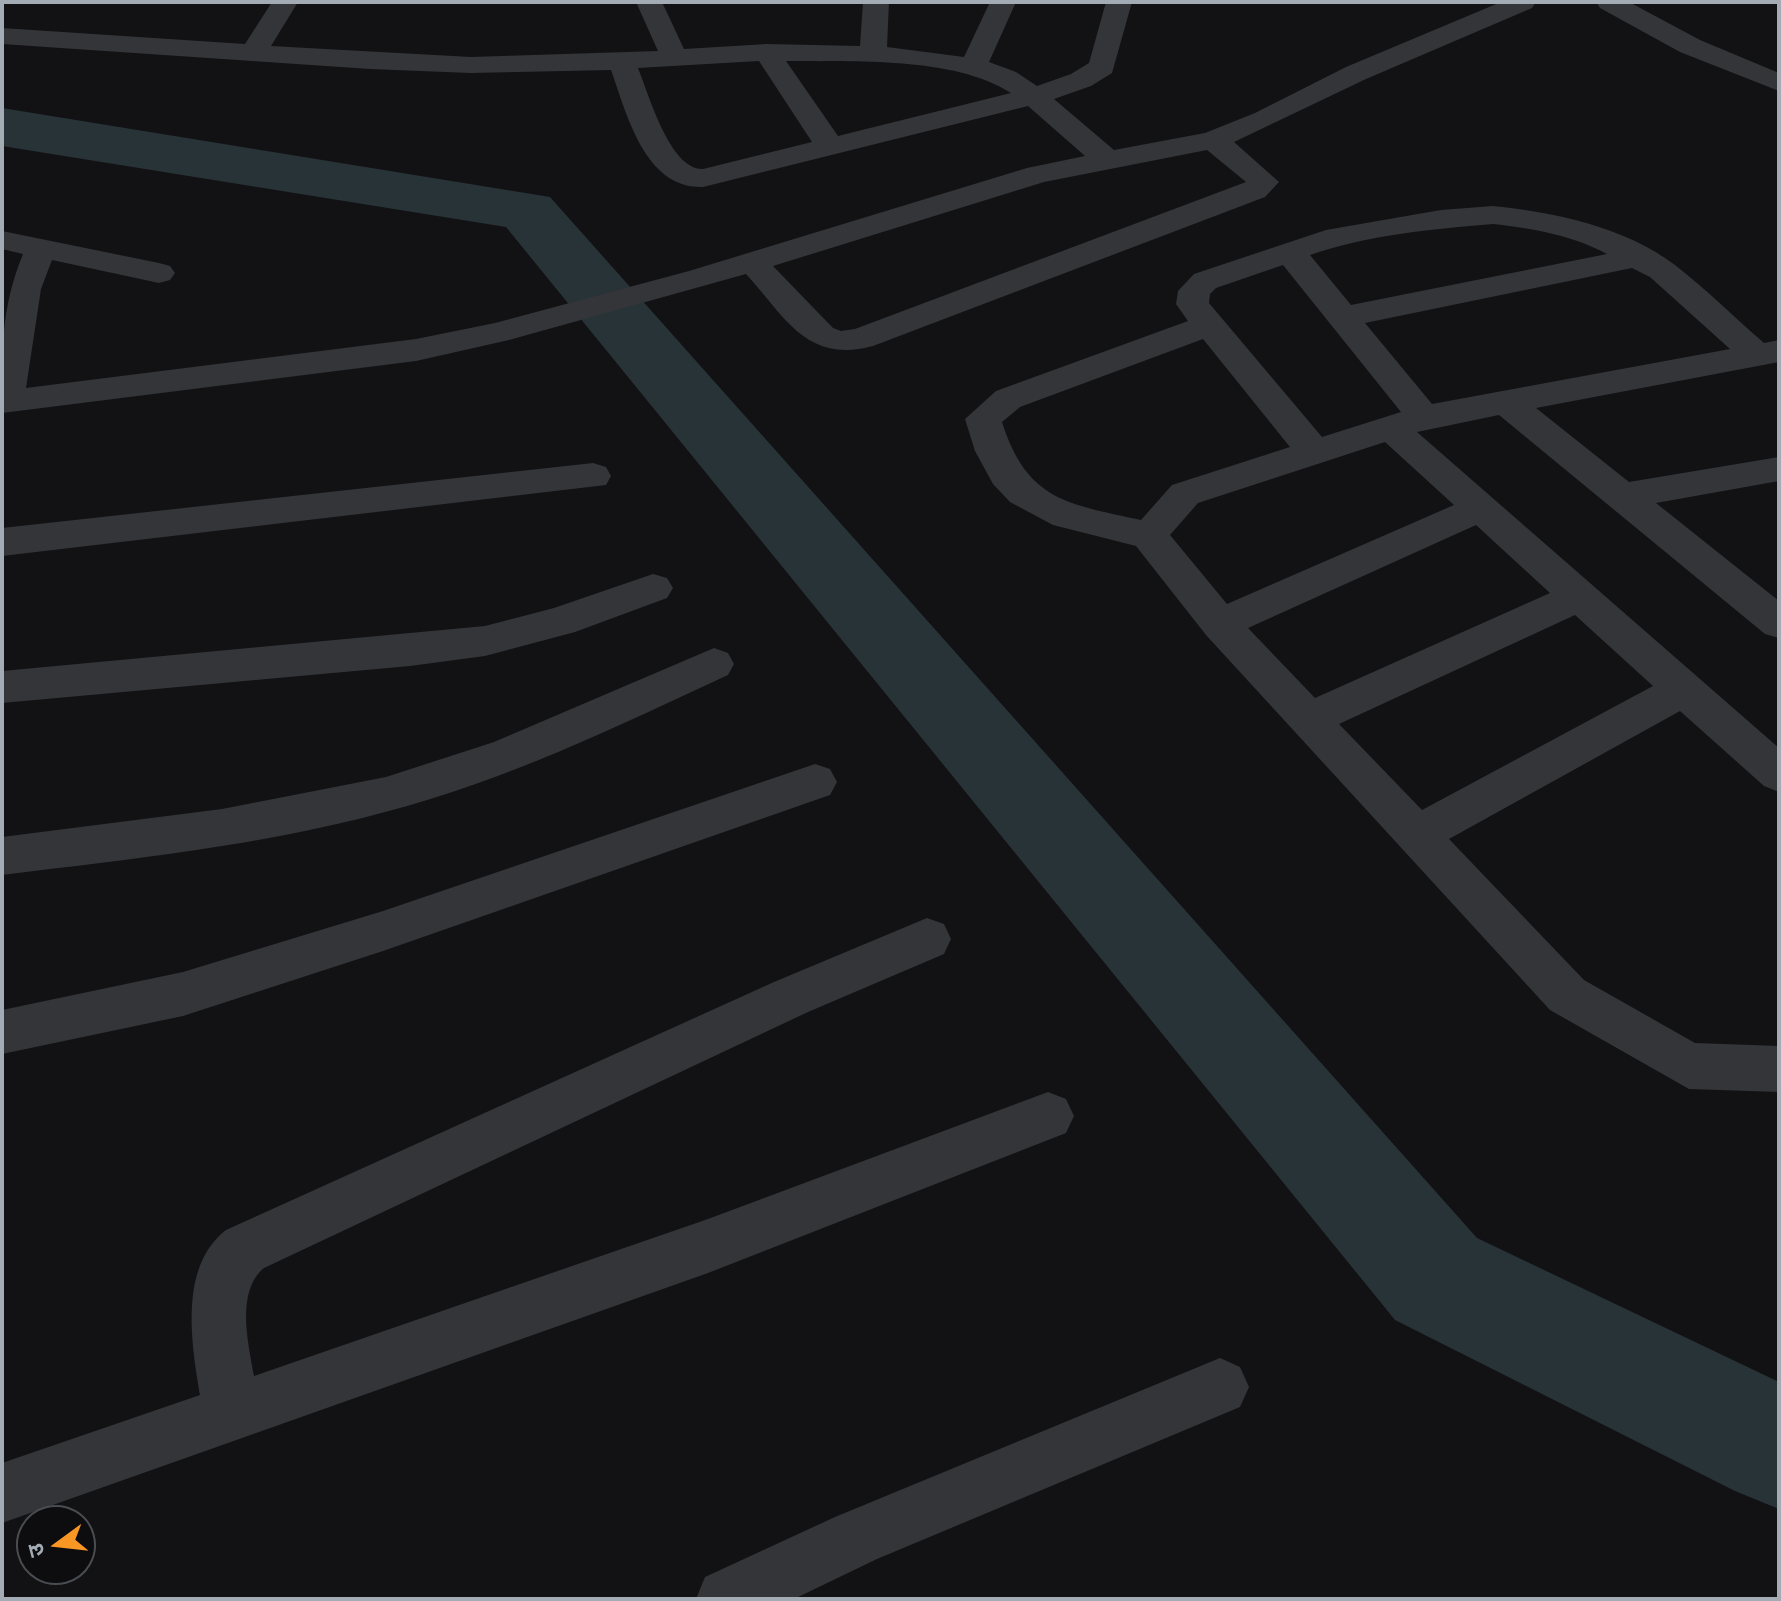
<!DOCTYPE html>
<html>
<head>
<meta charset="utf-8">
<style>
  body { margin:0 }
  #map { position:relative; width:1781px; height:1601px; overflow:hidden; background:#121214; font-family:Barlow,"Noto Sans Devanagari",sans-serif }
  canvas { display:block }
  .frame { position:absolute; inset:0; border:4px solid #a3abb5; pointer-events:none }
  .north { position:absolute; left:16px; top:1505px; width:80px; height:80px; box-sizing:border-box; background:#0d0d0f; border:2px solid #494c51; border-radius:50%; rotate:255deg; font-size:22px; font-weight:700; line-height:32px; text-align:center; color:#a3abb5 }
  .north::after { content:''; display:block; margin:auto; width:28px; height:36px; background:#f99725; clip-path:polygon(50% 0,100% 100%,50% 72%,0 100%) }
</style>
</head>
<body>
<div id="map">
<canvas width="1781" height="1601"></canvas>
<div class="frame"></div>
<div class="north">उ</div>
</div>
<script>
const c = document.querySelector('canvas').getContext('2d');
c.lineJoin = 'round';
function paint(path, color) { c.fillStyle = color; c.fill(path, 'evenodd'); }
paint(new Path2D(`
  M 2,108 L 550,197 L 1477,1238 L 1779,1382 L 1779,1509 L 1735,1491 L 1395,1320 L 506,227 L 2,146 Z`), '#283338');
paint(new Path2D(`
  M 272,2 L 298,2 L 271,46 L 471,57 L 658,51 L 636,2 L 662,2 L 684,49 L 767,44 L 860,46 L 863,2 L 889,2 L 887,47 L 964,57 L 990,2 L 1016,2 L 989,62 L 1016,72 L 1037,86 L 1071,74 L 1089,63 L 1106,2 L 1132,2 L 1112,73 L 1091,86 L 1054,99 L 1114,150 L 1205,133 L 1255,113 L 1346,67 L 1501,2 L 1536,2 L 1532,8 L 1366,79 L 1234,142 L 1279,182 L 1265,197 L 873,346 C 807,364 786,318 746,274 L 509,340 L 416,361 L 2,413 C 2,354 0,310 23,254 L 2,249 L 2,231 L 159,263 L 170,266 L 175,273 L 170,280 L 159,283 L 52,260 L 41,289 L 26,388 L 416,339 L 495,323 L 689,271 L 1027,168 L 1085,156 L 1028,106 L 703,187 C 645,189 627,115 611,70 L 471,73 L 370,69 L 2,44 L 2,28 L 245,44 ZM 759,61 L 812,142 L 703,169 C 670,170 649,95 638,68 ZM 786,61 C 854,62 953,56 1011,93 L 838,136 ZM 1207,150 L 1246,182 L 855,329 L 841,331 L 833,328 L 773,266 L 1044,182 Z
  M 1596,2 L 1629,2 L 1700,40 L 1779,73 L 1779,91 L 1680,52 L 1600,8 Z
  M 1493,206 C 1554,212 1625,227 1675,265 C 1706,289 1734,317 1764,343 L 1779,340 L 1779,362 L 1536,408 L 1629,482 L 1779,457 L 1779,481 L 1656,503 L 1779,601 L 1779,638 L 1765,634 L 1499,415 L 1417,432 L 1779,748 L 1779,792 L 1764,786 L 1680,711 L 1449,839 L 1584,980 L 1695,1043 L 1779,1046 L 1779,1092 L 1689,1089 L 1550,1010 L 1206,635 L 1136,546 L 1053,525 L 1010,502 L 993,484 L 975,451 L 965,419 L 996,391 L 1188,321 L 1176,304 L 1178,291 L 1194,274 L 1326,230 L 1441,210 ZM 1493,224 C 1531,228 1572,235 1607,254 L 1351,305 L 1310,255 C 1367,235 1432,229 1493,224 ZM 1283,265 L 1401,412 L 1322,437 L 1209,303 L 1210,294 L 1216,288 ZM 1632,268 L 1650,277 L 1730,349 L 1432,404 L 1365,323 ZM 1203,339 L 1290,447 L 1172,485 L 1141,520 C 1068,504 1027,501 1002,422 L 1020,407 ZM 1385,442 L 1454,505 L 1227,604 L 1170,535 L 1198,503 ZM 1476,525 L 1550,593 L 1315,698 L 1248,628 ZM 1575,615 L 1653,686 L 1422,810 L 1339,724 Z
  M 593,463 L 606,467 L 611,476 L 606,485 L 2,556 L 2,528 Z
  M 653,574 L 667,578 L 673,588 L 667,598 L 575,632 L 485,656 L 410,666 L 2,703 L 2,671 L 485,626 L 554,608 Z
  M 714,648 L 728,653 L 734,664 L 728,675 C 616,727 505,781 385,812 C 260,846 130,859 2,875 L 2,837 L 222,809 L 386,777 L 494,742 Z
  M 815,764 L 830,769 L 837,782 L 830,795 L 383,951 L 183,1016 L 2,1054 L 2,1010 L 183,972 L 383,911 Z
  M 927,918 L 944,924 L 951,939 L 944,954 L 808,1012 L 264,1268 C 235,1292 249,1345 254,1376 L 708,1219 L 1048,1092 L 1066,1099 L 1074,1116 L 1066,1133 L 708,1273 L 2,1523 L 2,1463 L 200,1395 C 192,1345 178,1267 226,1230 L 774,982 Z
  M 1220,1358 L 1240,1367 L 1249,1387 L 1240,1407 L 877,1559 L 794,1599 L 696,1599 L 705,1577 L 835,1517 Z`), '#333539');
</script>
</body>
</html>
